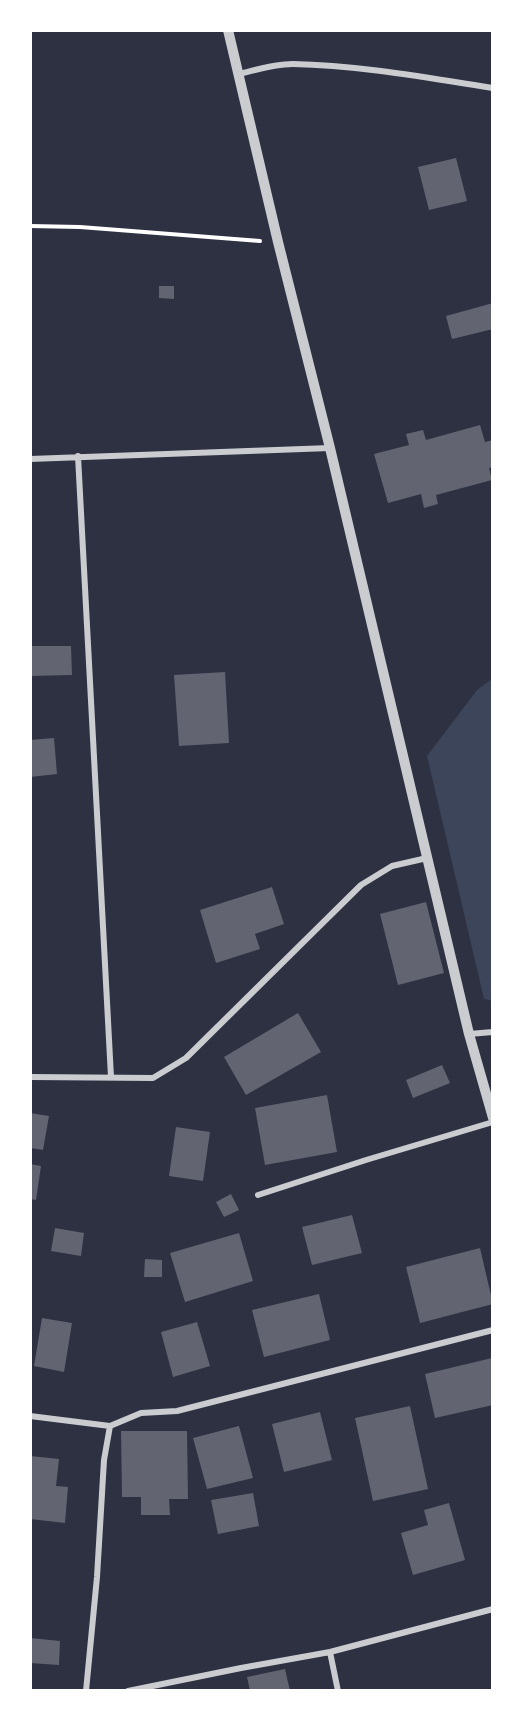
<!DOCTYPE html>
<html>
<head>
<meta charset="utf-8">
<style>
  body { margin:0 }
  #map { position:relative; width:523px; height:1721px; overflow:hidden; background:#2d3142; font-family:"Work Sans",sans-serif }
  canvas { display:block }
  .frame { position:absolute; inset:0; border:32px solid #fff; pointer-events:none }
</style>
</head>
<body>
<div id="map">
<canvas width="523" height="1721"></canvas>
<div class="frame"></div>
</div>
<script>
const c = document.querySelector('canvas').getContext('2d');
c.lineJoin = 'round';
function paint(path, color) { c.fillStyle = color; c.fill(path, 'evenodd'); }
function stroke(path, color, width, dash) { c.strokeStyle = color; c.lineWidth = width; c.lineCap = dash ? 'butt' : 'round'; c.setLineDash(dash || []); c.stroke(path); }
paint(new Path2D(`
  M 493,678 L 493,1001 L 484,999 L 427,756 L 477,690 Z`), '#3c4559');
paint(new Path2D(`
  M 456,158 L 467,201 L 429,210 L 418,167 Z
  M 159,286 L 174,286 L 174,299 L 159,298 Z
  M 493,303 L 493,329 L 452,339 L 446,316 Z
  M 480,425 L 485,442 L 493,440 L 493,467 L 489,468 L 492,480 L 436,495 L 438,504 L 424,508 L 421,494 L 388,503 L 374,454 L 409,445 L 406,434 L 423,430 L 426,440 Z
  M 30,646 L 71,646 L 72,675 L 30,676 Z
  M 225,672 L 229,743 L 179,746 L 174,675 Z
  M 54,738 L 57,774 L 30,777 L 30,740 Z
  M 272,887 L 284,924 L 255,934 L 260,949 L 216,963 L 200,910 Z
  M 426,902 L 444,973 L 398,985 L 380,914 Z
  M 298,1013 L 321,1052 L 246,1095 L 224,1057 Z
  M 442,1065 L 450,1083 L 413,1098 L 406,1080 Z
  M 327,1095 L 337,1152 L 265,1165 L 255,1108 Z
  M 30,1113 L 49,1116 L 43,1150 L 30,1148 Z
  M 176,1127 L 210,1132 L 203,1181 L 169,1176 Z
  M 30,1164 L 41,1166 L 36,1200 L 30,1199 Z
  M 231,1194 L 239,1210 L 224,1217 L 216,1202 Z
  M 352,1215 L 362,1253 L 312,1265 L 302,1227 Z
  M 55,1228 L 84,1233 L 81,1256 L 51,1251 Z
  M 239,1233 L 253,1281 L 185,1302 L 170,1253 Z
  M 480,1248 L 493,1304 L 420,1323 L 406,1267 Z
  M 145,1259 L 162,1260 L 162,1277 L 144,1277 Z
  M 319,1294 L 330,1340 L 264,1357 L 252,1310 Z
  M 42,1318 L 72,1323 L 64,1372 L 34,1366 Z
  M 197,1322 L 210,1366 L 173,1377 L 161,1332 Z
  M 492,1358 L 493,1405 L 435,1418 L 425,1374 Z
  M 410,1406 L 428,1489 L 373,1501 L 355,1418 Z
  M 320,1412 L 332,1460 L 284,1472 L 272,1424 Z
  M 239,1426 L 253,1478 L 207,1489 L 193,1438 Z
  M 121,1431 L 187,1431 L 188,1499 L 169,1499 L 170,1515 L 141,1515 L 141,1497 L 122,1497 Z
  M 30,1456 L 59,1459 L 56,1486 L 68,1487 L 65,1523 L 30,1519 Z
  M 253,1493 L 259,1526 L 218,1534 L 211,1500 Z
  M 449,1503 L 465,1560 L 413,1575 L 401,1533 L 428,1525 L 424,1510 Z
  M 30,1638 L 60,1641 L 59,1665 L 30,1663 Z
  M 285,1669 L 290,1691 L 250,1691 L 247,1677 Z`), '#626471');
stroke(new Path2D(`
  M 30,226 L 80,227 L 260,241`), '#fff', 4);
stroke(new Path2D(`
  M 239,74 C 256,70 274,64 293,64 C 357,65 429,78 493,88
  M 78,456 L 111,1077
  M 30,459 L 330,448
  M 469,1034 L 493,1032
  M 30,1077 L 153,1078 L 186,1058 L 361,885 L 392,866 L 427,858
  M 258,1195 L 366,1160 L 493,1122
  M 30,1416 L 110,1426
  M 330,1652 L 338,1691
  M 86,1691 L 97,1577 L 104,1460 L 110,1426 L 141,1413 L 177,1411 L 493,1330
  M 128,1691 L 241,1668 L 330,1652 L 493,1609`), '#caccd0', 6);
stroke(new Path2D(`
  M 228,30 L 278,242 L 330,448 L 469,1034 L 493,1118`), '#caccd0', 10);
</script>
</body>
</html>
